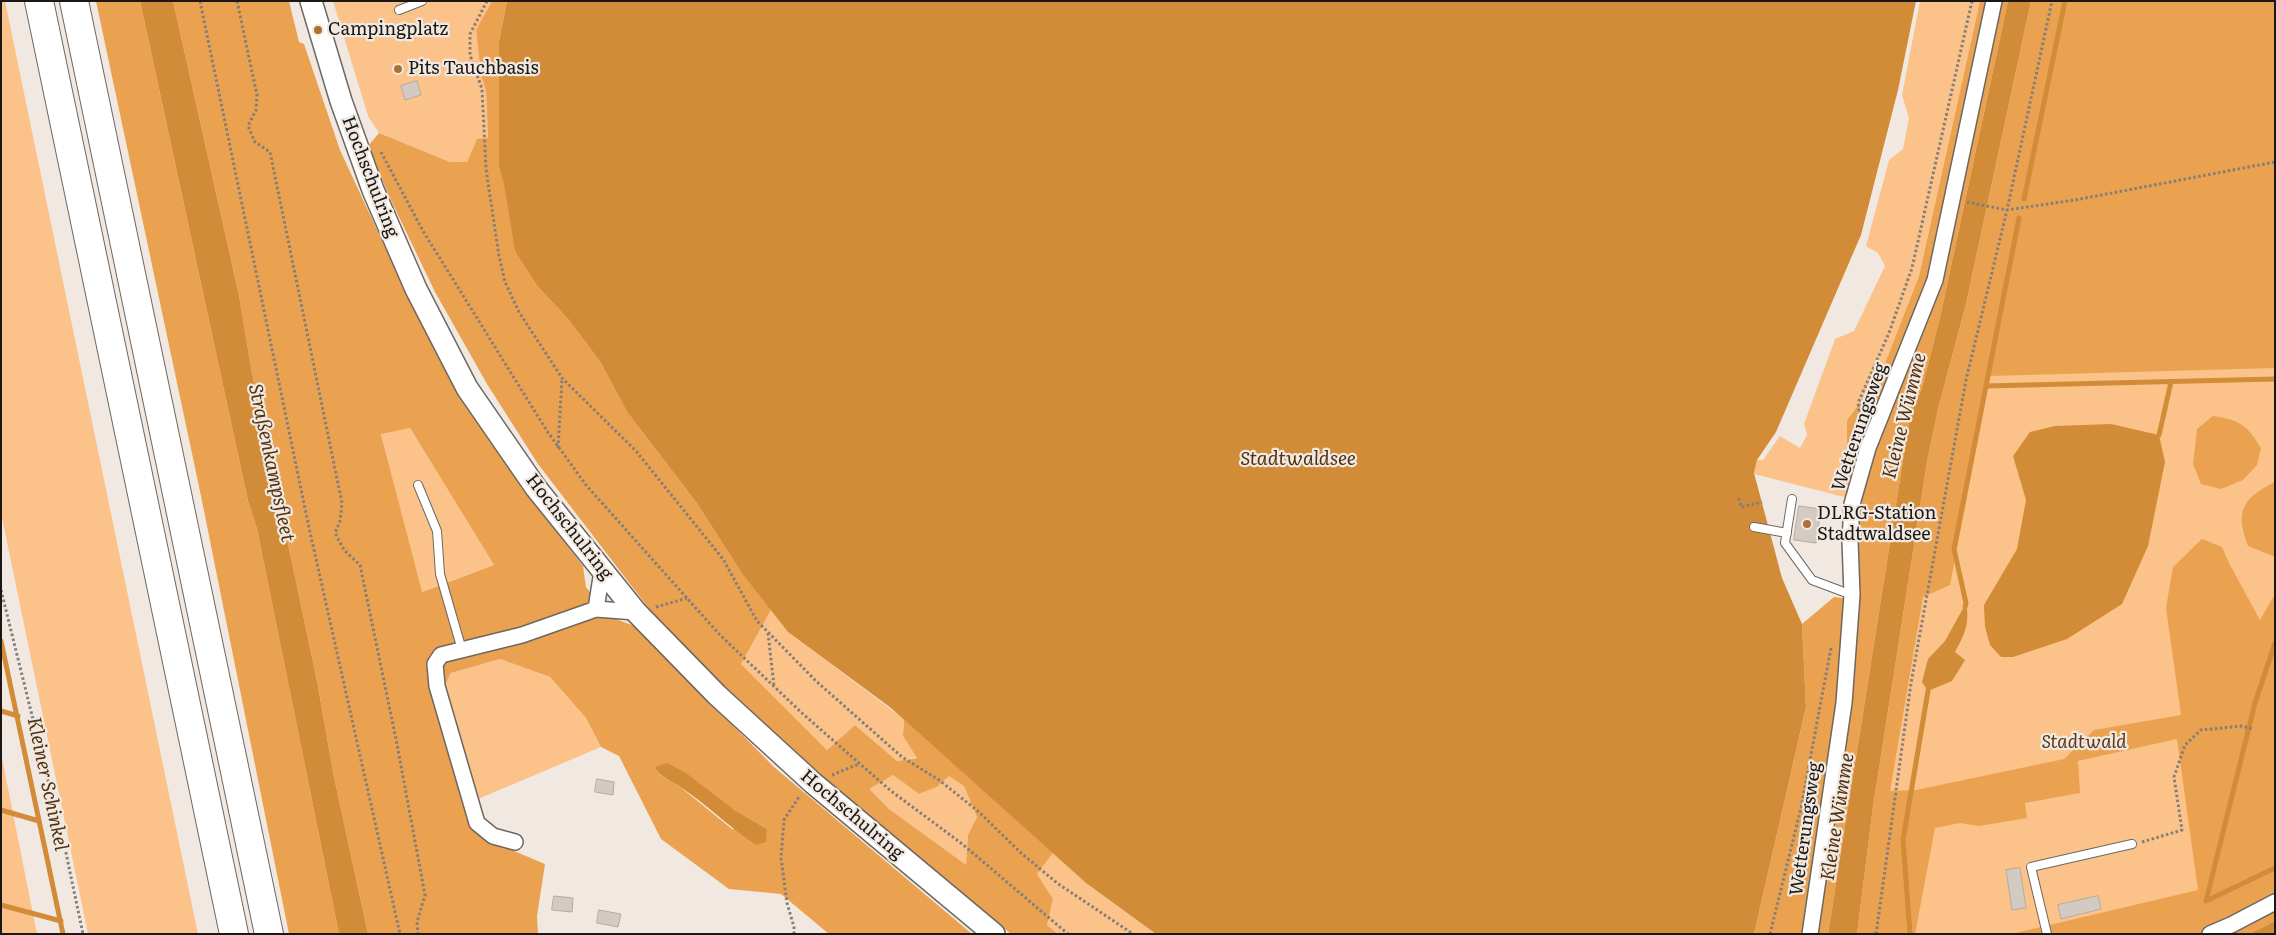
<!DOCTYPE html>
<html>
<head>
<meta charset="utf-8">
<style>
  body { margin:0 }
  #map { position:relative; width:2276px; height:935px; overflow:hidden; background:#f1e9e1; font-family:Literata,serif }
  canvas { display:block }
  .frame { position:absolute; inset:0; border:2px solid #1a1715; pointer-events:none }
</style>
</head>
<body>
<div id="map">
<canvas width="2276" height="935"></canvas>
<div class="frame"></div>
</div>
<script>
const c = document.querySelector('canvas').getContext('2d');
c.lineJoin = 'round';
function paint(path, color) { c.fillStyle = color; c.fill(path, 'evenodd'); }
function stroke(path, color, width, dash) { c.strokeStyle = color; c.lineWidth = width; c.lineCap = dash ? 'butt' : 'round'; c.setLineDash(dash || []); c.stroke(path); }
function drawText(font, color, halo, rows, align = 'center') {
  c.font = font + ' Literata,serif'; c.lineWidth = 4.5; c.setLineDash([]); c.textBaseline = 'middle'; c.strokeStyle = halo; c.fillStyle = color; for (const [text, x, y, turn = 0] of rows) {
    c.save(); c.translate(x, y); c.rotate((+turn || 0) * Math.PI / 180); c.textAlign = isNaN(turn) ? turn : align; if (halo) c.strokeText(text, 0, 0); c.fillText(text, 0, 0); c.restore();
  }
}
paint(new Path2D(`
  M 1,1 L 5,1 L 198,934 L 88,934 L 1,513 Z
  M 333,1 L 492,1 L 476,31 L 481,75 L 486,91 L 488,139 L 477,140 L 467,162 L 450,162 L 379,133 L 368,116 Z
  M 1920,1 L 1980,1 L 1919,276 L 1880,376 L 1847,420 L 1860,501 L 1754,474 L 1757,460 L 1763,460 L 1780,436 L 1800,448 L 1807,435 L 1804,424 L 1835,339 L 1854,331 L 1885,266 L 1878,253 L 1866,246 L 1889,160 L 1903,149 L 1909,118 L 1902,95 Z
  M 2275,1 L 2275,876 L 2121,934 L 1861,934 L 1940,428 Z
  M 410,428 L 494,565 L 421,592 L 381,433 Z
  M 771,610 L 788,632 L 904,719 L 903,736 L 917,757 L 897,761 L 855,725 L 827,750 L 741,664 Z
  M 500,659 L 550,677 L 586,718 L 601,747 L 478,799 L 444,686 L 451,673 Z
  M 1,753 L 37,934 L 1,934 Z
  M 893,775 L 919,794 L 937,787 L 950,775 L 964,786 L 977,817 L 968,835 L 966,866 L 889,809 L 868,789 Z
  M 1053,853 L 1086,883 L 1156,934 L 1058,934 L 1047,925 L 1053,899 L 1037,874 Z`), '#fbc389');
paint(new Path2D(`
  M 96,1 L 140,1 L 248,501 L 257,529 L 339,934 L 289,934 L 201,496 Z
  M 173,1 L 289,1 L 299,42 L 304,44 L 340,150 L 365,204 L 400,279 L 482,428 L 534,503 L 583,566 L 586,587 L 608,616 L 634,626 L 774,767 L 972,934 L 829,934 L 781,894 L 729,889 L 661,839 L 619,756 L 601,747 L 586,718 L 550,677 L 500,659 L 451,673 L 444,687 L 482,820 L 502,832 L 502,846 L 545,864 L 537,916 L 538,934 L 368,934 L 334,777 L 317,681 L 252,373 L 239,295 ZM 410,428 L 494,565 L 422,592 L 381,434 ZM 660,775 L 733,809 L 767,829 L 732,829 L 679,786 Z
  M 492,1 L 507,1 L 499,41 L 499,167 L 539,288 L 568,319 L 601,363 L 627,412 L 696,502 L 743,575 L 771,610 L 741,664 L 827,750 L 855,725 L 897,761 L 917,758 L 903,736 L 904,719 L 1053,853 L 1037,874 L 1053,899 L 1047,925 L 1058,934 L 1011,934 L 881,828 L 762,723 L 712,676 L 650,610 L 538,464 L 487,384 L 435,292 L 388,194 L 368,146 L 379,133 L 450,162 L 467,162 L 477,139 L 488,138 L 486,91 L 481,75 L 476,30 ZM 893,775 L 919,794 L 937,787 L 949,776 L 964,786 L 977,817 L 968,835 L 966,865 L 889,809 L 869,789 Z
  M 1980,1 L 2008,1 L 1939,322 L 1921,391 L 1910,416 L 1828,934 L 1754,934 L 1806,707 L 1802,624 L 1834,597 L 1857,600 L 1857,541 L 1861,495 L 1847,456 L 1847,420 L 1880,376 L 1919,276 Z
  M 2031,1 L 2275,1 L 2275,368 L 1990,376 L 1950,585 L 1923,597 L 1890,791 L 1916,790 L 2064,759 L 2094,730 L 2181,715 L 2166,608 L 2173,567 L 2202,539 L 2222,547 L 2230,565 L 2260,620 L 2275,594 L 2275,921 L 2249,934 L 2011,934 L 2198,890 L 2177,739 L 2078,761 L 2080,793 L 2025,803 L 2027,818 L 1979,826 L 1960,823 L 1935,828 L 1915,934 L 1857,934 L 1873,807 L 1927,462 L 1938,409 L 1966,304 Z
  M 2213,416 C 2240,420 2247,425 2261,448 L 2257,465 L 2243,480 L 2221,489 L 2201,484 L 2193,464 L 2197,429 Z
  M 2275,482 L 2275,556 L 2273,556 L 2248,546 C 2235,512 2242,498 2275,482 Z`), '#eaa250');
paint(new Path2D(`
  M 140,1 L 173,1 L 239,295 L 252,373 L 317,681 L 334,777 L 368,934 L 339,934 L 257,529 L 248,501 Z
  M 507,1 L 1916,1 L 1898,90 L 1861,235 L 1776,432 L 1757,460 L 1754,473 L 1782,578 L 1802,624 L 1806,707 L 1754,934 L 1156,934 L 1086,883 L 891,708 L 788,632 L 743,575 L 696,502 L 627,412 L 601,363 L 568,319 L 539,288 L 515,251 L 504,184 L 499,167 L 499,41 Z
  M 2008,1 L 2031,1 L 1966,304 L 1938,409 L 1927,462 L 1873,807 L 1857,934 L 1828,934 L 1910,416 L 1921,391 L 1939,322 Z
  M 2111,424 L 2159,435 L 2165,462 L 2148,546 L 2122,604 L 2067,639 L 2013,657 L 2001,657 L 1990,645 L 1985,627 L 1984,605 L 2017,549 L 2026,500 L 2013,456 L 2030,432 L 2055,426 Z
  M 1966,603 C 1970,623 1965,634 1955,652 L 1965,660 L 1952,681 L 1928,691 L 1922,682 L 1928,659 L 1945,641 Z
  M 667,763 L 686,773 L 733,809 L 767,829 L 766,842 L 756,845 C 729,827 706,804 679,786 C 669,780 661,777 655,767 Z
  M 2275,921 L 2275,934 L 2249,934 Z`), '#d28c38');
stroke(new Path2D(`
  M 2024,199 L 2065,1
  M 1986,386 L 2275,379
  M 2159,435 L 2171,382
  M 1965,607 L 1966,603 L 1954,549 L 2019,218
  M 1,641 L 63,934
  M 1,711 L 18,716
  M 1,810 L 39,821
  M 2206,901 L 2255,703 L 2275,643
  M 2206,901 L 2275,868
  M 1,905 L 61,921
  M 1910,934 L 1903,840 L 1929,685`), '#d28c38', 5);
const building = new Path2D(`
  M 417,81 L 421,95 L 405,100 L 401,86 Z
  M 1799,506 L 1821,509 L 1816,543 L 1794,540 Z
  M 597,779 L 614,782 L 613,795 L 595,792 Z
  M 2020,868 L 2026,908 L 2012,910 L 2006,870 Z
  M 554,896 L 573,898 L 572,912 L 552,910 Z
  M 2098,896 L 2101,909 L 2061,919 L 2058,905 Z
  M 599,910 L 621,914 L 618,927 L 597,923 Z`);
paint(building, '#d2cac3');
stroke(building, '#b2aba4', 1);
const lane = new Path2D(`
  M 399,10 L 422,1
  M 418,485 L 437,531 L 440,574 L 462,650
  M 1792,499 L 1785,543 L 1812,580 L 1852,595
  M 1754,527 L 1787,533
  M 2047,934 L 2031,867 L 2132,844`);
const street = new Path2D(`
  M 596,609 L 602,571
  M 515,842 L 493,836 L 477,823 L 437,686 L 435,664 L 441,655 L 522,635 L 596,609 L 636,612
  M 1810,934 L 1844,703 L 1852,595 L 1850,541 L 1852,504 L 1868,448 L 1935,280 L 1994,1
  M 2210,934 L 2231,925 L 2275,902`);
const secondary = new Path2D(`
  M 311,1 L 341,101 L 373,190 L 416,289 L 467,388 L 536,488 L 636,612 L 717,695 L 813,783 L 994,934`);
const highway = new Path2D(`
  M 39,1 L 234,934
  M 74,1 L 269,934`);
stroke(lane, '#6e6761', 10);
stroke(street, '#6e6761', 18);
stroke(secondary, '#6e6761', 24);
stroke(highway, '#6e6761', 30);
stroke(new Path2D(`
  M 200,1 L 308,523 L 400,934
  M 237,1 L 257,95 L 256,110 L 248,126 L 255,142 L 270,152 L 342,503 L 340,521 L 335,533 L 344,550 L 360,565 L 397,744 L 425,895 L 417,922 L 418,934
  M 487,1 L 470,34 L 470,55 L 482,89 L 486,169 L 499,256 L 505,282 L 519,312 L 562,378 L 636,451 L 723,559 L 757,621 L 816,681 L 902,757 L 939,780 L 979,812 L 1021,853 L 1057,883 L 1133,934
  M 381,152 L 423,231 L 547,431 L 586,485 L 719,634 L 803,714 L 891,791 L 961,843 L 1068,934
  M 1967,202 L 2007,210 L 2075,200 L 2275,162
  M 1861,421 L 1858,403 L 1889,333 L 1912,268 L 1972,1
  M 558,448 L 562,379
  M 1739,498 L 1741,507 L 1762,502
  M 1,590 L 66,853 L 83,934
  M 656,607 L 687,598
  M 768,633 L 774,686
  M 832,775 L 859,764
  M 2142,842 L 2182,830 L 2174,777 L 2185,745 L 2201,730 L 2242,726 L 2253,729
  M 794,934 L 794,927 L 787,903 L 781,858 L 784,820 L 800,795
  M 1770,934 L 1801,808 L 1831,648
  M 1876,934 L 1911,683 L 1966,380 L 2007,210 L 2052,1`), '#837e79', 3, [2.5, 2.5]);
stroke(lane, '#fff', 8);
stroke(street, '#fff', 15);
stroke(secondary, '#fff', 21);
stroke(highway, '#fff', 28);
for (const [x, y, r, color] of [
  [318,30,5,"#aa712f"],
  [398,69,5,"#aa712f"],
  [1807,524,5,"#aa712f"]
]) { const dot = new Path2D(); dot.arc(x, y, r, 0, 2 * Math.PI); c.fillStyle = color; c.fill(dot); stroke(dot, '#f1e9e1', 2); }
drawText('18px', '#1a1715', '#f1e9e1', [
  ["Campingplatz",328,30],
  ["Pits Tauchbasis",408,69],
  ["DLRG-Station",1817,514],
  ["Stadtwaldsee",1817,535]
], 'left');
drawText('18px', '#1a1715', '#f1e9e1', [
  ["Hochschulring",370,177,69],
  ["Wetterungsweg",1860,427,-71],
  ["Hochschulring",569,527,52],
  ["Hochschulring",852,815,40],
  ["Wetterungsweg",1806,829,-82]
]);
drawText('italic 18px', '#583a18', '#f1e9e1', [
  ["Stadtwald",2084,743]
]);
drawText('italic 19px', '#4f310f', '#f1e9e1', [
  ["Kleine Wümme",1905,416,-76],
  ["Stadtwaldsee",1298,459],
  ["Straßenkampsfleet",271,463,78],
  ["Kleiner Schinkel",47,784,78],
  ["Kleine Wümme",1838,817,-81]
]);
</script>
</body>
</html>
